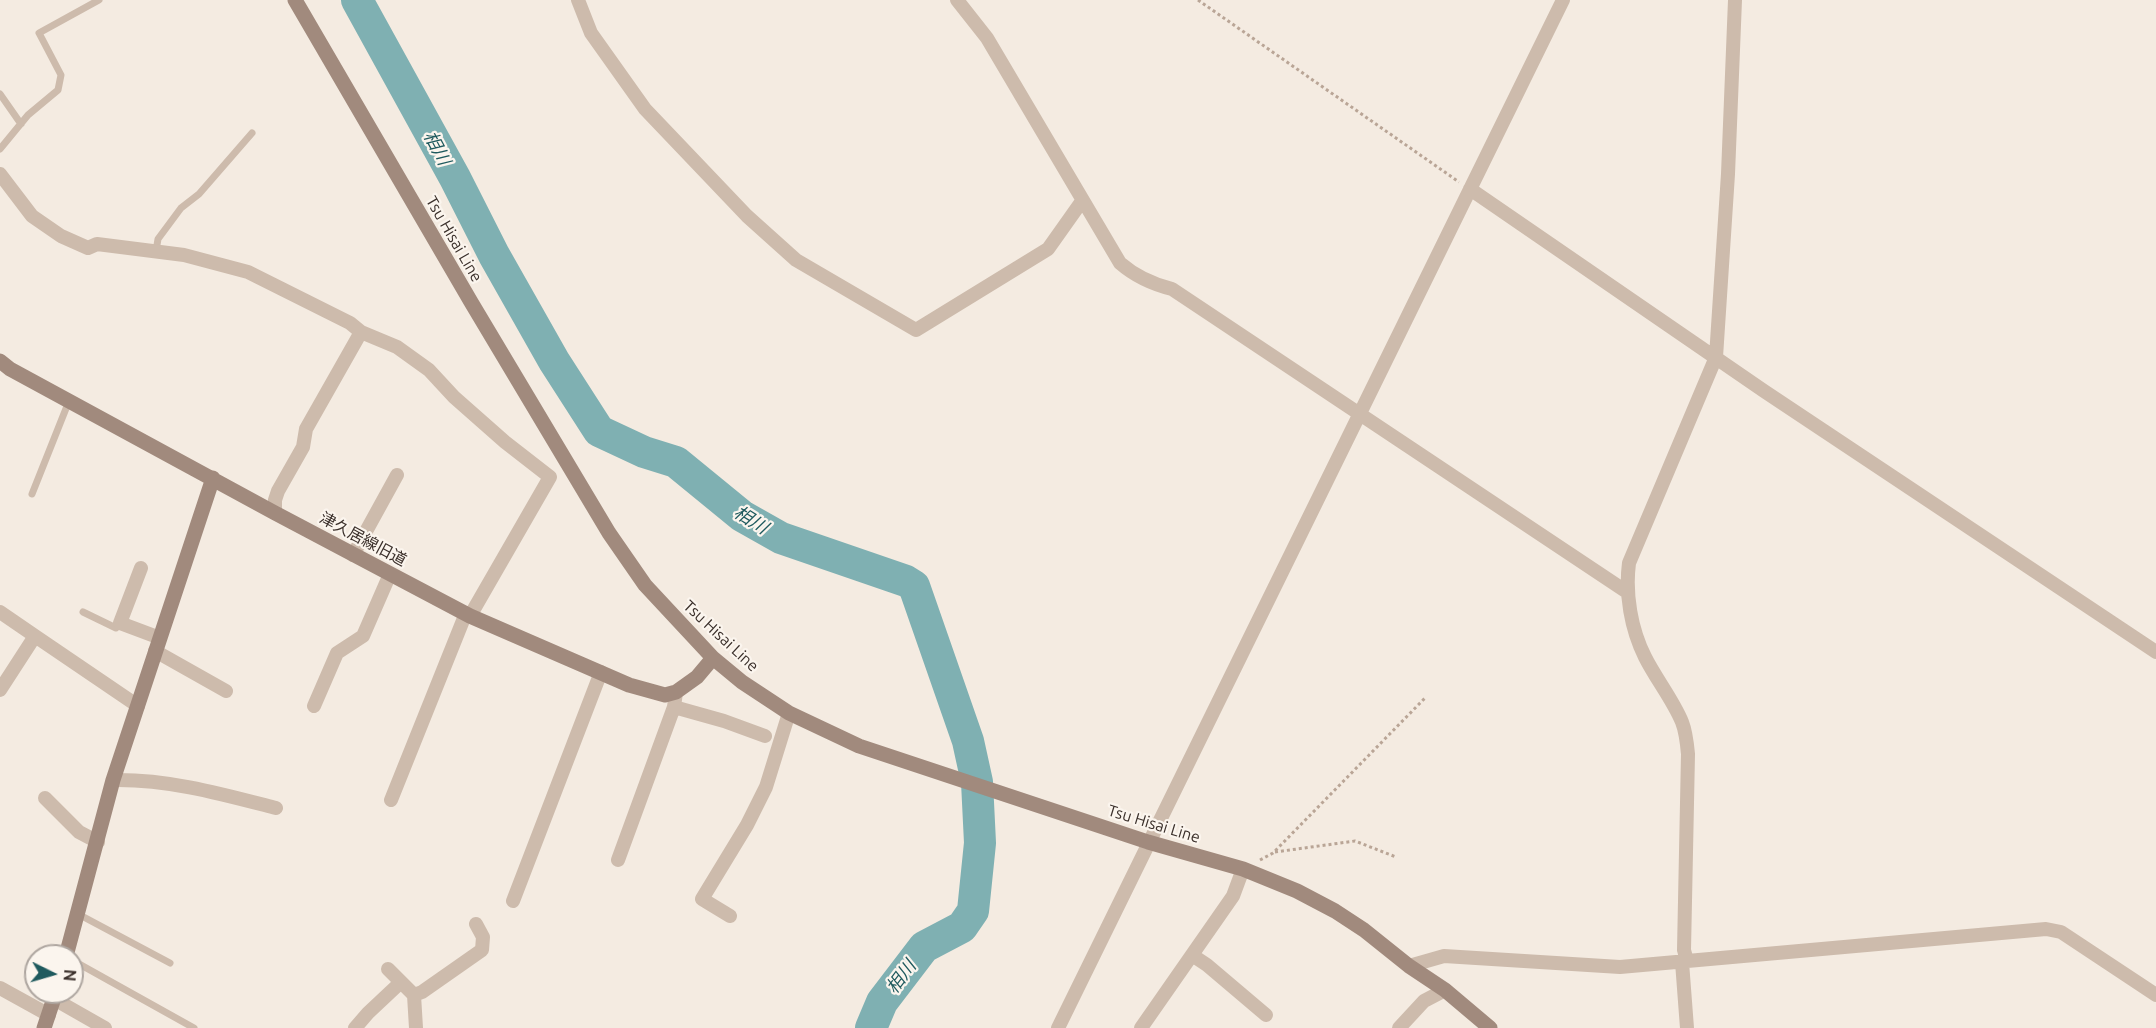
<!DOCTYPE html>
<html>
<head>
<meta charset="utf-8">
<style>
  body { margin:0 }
  #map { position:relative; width:2156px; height:1028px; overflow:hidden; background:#f4ebe1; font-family:Ubuntu,sans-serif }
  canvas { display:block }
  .north { position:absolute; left:24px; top:944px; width:60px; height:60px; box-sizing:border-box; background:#fbf5ee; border:2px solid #aea6a0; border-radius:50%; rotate:95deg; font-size:16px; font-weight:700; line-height:24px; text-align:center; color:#3b302b }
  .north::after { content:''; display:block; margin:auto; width:21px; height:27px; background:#1f5a5e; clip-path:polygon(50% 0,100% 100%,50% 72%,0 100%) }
</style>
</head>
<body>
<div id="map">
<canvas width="2156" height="1028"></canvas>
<div class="north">N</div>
</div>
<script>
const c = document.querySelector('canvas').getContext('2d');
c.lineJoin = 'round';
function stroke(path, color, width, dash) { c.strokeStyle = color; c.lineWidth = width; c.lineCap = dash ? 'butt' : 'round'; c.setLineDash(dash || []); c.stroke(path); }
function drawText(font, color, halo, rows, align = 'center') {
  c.font = font + ' Ubuntu,"Noto Sans JP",sans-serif'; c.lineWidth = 4.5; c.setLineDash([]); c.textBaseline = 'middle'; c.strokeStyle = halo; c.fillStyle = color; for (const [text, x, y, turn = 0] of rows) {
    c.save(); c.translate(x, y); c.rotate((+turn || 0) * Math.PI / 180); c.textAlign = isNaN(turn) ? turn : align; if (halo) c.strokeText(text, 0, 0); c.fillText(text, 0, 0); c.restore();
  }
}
stroke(new Path2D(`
  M 357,0 L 455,178 L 494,255 L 554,361 L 599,431 L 644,452 L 676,462 L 742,516 L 781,538 L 906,581 L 914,586 L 968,741 L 977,782 L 980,843 L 973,911 L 962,927 L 924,947 L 882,1002 L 871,1028`), '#7fb0b2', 32);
stroke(new Path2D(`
  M 1198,0 L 1459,182
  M 1275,852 L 1355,841 L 1396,857
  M 1260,860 L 1273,853 L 1425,698`), '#b9a596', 3, [3, 3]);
stroke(new Path2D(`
  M 0,94 L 21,124
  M 0,149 L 28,115 L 58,90 L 61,75 L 39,33 L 99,0
  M 156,251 L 158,239 L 181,208 L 199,194 L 252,133
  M 32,494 L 69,401
  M 83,612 L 116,628 L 120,623
  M 78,914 L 170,963
  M 72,960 L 194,1028`), '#cdbbac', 7);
stroke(new Path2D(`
  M 578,0 L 591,33 L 645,109 L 747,216 L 796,260 L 916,330 L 1048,249 L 1082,201
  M 957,0 L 987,38 L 1120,263 C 1136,277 1152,284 1172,289 L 1627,592
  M 0,174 L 32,216 L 61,236 L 88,248 L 97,244 L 184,255 L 248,272 L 350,323 L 361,332 L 397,347 L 429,370 L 454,397 L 505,442 L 550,477 L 470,616
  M 1470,189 L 1764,391 L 2156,652
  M 275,513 L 275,500 L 278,491 L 303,447 L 306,429 L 361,332
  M 353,555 L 397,475
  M 141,568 L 120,623 L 160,638
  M 0,612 L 35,636
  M 155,651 L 226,691
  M 0,690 L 35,636 L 138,706
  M 314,706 L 337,653 L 363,636 L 390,574
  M 674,707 L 724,721 L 765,736
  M 113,780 C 169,779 222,794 276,808
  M 45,798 L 79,832 L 98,842
  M 391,800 L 466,613
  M 618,860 L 674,707 L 676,692
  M 513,901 L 601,672
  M 730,916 L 702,899 L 747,825 L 766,787 L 789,713
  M 1192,955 L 1207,965 L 1266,1015
  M 1687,961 L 1684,950 L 1688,754 C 1687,743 1686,732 1682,722 C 1673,700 1656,679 1645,657 C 1631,629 1625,594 1629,563 L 1716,357 L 1728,174 L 1735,0
  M 1682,962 L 1687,1028
  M 1409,966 L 1444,956 L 1620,967 L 2046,929 L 2061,932 L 2156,995
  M 388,969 L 414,995 L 416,1028
  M 0,988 L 49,1015
  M 414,995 L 422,992 L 482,950 L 483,937 L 476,924
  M 54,999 L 105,1028
  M 355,1028 L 368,1013 L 401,982
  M 1058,1028 L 1563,0
  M 1141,1028 L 1233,896 L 1243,869
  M 1399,1028 L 1424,1001 L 1445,990`), '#cdbbac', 14);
stroke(new Path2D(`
  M 295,0 L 471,302 L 609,533 L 645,585 L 713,658 L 742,682 L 789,713 L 859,746 L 1148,842 L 1243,869 L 1297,891 L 1335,911 L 1364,930 L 1409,966 L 1445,990 L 1490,1028
  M 0,361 L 10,369 L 275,513 L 470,616 L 629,685 L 665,695 L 676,692 L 697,677 L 713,658
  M 66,956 L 113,780 L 213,478
  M 44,1028 L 56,992`), '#a18a7d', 15);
drawText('16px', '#3b302b', '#fbf5ee', [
  ["Tsu Hisai Line",454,239,60],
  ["津久居線旧道",363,539,28],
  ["Tsu Hisai Line",721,636,43],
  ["Tsu Hisai Line",1154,824,17]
]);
drawText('italic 18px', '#1f5a5e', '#fbf5ee', [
  ["相川",437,148,62],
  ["相川",751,520,32],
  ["相川",901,977,-53]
]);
</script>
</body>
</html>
